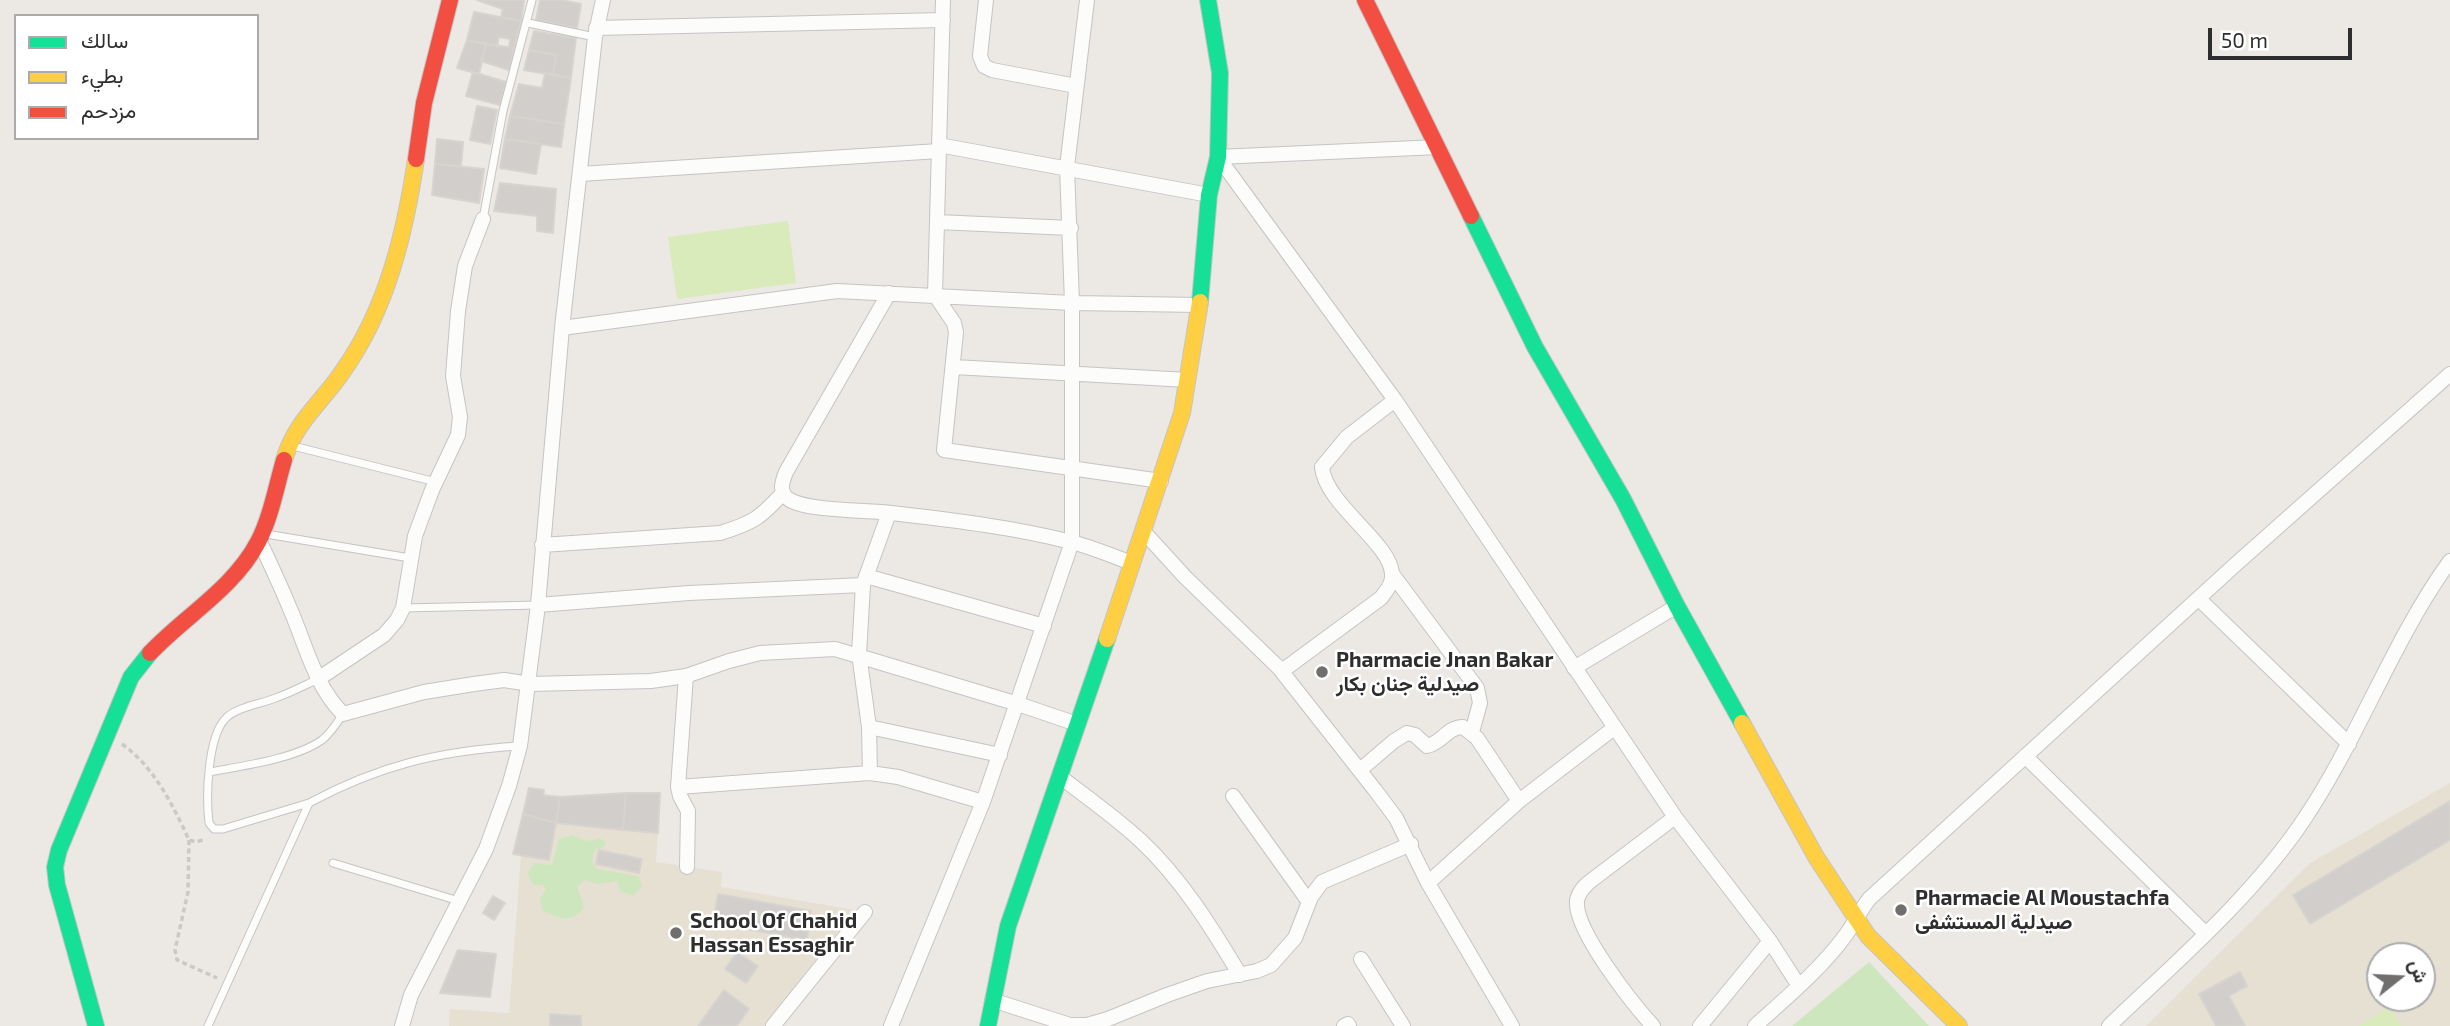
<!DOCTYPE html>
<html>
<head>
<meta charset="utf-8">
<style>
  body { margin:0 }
  #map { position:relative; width:2450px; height:1026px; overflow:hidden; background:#ece8e4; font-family:"Exo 2",Vazirmatn,sans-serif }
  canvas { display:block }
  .legend { position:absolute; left:14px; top:14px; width:245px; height:126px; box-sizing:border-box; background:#fff; border:2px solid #ababab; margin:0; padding:9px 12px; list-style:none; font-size:21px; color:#2e2e2e }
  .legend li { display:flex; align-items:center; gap:14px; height:35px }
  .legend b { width:35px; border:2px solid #ababab }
  .north { position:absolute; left:2366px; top:942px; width:70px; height:70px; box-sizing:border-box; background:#fff; border:2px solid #ababab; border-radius:50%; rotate:72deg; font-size:19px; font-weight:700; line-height:28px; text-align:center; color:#2e2e2e }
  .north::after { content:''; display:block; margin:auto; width:24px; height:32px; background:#706f6e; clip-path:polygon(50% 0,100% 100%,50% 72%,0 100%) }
  .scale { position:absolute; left:2208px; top:28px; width:144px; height:32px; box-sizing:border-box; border:4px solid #2e2e2e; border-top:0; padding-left:9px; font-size:21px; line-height:24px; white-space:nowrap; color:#2e2e2e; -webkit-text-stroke:5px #fff; paint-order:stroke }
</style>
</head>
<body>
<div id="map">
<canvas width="2450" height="1026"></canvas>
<ul class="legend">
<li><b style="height:9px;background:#16e098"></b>سالك</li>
<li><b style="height:9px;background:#ffcf43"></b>بطيء</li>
<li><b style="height:9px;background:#f24e42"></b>مزدحم</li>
</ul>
<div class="north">ش</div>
<div class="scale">50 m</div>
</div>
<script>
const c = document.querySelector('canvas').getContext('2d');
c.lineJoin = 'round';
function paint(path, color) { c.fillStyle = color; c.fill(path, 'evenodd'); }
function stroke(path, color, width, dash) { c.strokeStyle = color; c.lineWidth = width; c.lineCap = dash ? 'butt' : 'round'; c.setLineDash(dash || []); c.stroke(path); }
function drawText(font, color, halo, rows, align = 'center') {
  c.font = font + ' "Exo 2",Vazirmatn,sans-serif'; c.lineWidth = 5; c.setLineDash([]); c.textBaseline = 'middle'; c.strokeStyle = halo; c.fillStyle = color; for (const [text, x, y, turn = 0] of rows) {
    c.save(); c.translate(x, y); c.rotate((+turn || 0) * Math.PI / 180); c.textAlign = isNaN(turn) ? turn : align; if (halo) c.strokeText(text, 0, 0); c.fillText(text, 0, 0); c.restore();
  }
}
paint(new Path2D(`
  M 2450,783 L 2450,1026 L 2146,1026 L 2310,863 ZM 2380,956 L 2422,956 L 2422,998 L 2380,998 Z
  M 556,823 L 658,833 L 656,862 L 722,872 L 721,887 L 855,910 L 764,1026 L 449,1026 L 450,1009 L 509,1013 L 521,855 L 549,860 Z`), '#e6e0d3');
paint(new Path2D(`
  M 573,835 C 583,840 588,843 599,838 L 606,842 L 604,847 L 595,850 L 592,861 L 597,869 L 638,876 L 642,886 L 633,896 L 621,891 L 616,881 L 598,884 L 585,880 L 577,887 L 584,907 C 573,924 556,919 542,909 L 540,899 L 546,889 L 542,885 L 533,885 L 527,873 L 534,863 L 552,865 L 559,839 Z
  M 1869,962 L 1929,1026 L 1792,1026 Z`), '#cee6be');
paint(new Path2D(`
  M 788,221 L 796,283 L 677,299 L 668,237 Z
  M 2389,1007 L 2401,1026 L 2359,1026 Z`), '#d9eabb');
const building = new Path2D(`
  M 477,0 L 524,0 L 521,21 L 501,17 L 503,9 Z
  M 540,0 L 561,0 L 581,4 L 577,28 L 536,20 Z
  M 474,12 L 521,21 L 514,48 L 509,47 L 510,39 L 499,37 L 497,46 L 467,40 Z
  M 534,31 L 576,38 L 571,78 L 553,75 L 556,55 L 529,50 Z
  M 467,40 L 486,44 L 479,74 L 457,68 Z
  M 486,44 L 514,48 L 509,70 L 481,61 Z
  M 529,50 L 556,55 L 553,75 L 524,70 Z
  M 473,72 L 506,82 L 500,105 L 466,96 Z
  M 545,73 L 571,78 L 564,124 L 510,116 L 519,84 L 542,88 Z
  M 477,106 L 497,110 L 490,144 L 470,140 Z
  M 510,116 L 564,124 L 561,147 L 505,139 Z
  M 437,139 L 463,142 L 461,166 L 435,164 Z
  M 505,139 L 541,144 L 536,174 L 500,168 Z
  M 435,164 L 484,169 L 479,203 L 432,195 Z
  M 500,183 L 556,189 L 553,233 L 537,231 L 537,216 L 494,211 Z
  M 529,788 L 544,790 L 543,795 L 560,797 L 556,823 L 523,814 Z
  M 626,793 L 660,793 L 658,833 L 623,830 Z
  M 626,793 L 623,830 L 556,823 L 560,797 Z
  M 2450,801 L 2450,840 L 2310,924 L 2293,895 Z
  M 523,814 L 556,823 L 549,860 L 513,854 Z
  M 599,850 L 642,859 L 639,873 L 596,864 Z
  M 718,894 L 811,911 L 807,940 L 713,923 Z
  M 493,896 L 505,903 L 494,920 L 483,913 Z
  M 458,950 L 496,954 L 490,997 L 440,993 Z
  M 737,952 L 758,966 L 746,983 L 725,969 Z
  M 2240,972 L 2247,986 L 2229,996 L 2245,1026 L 2216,1026 L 2199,994 Z
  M 724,990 L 749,1009 L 737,1026 L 698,1026 Z
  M 550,1014 L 581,1016 L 581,1026 L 550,1026 Z`);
paint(building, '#d1cecb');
stroke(building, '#d7d4d0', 2);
const lane = new Path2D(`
  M 528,23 L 595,37
  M 483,219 L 503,111 L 532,0
  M 293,446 L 436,482
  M 266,534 L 410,558
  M 403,608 L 538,605
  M 210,772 C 242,766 295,759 322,740 C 331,733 337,723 343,714
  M 309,803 L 223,829 L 214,829 L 209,823 C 206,798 207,735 227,717 C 240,706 262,704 278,697 C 292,692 305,685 318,679
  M 333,863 L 459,901
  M 208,1026 L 309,803 C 380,765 439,751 519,746`);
const street = new Path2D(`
  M 943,0 L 935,295 L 954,323 L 956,332 L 944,450 L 1161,481
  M 986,0 L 980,56 L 984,66 L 992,70 L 1076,86
  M 596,28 L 943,20
  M 939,145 L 1209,195
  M 1218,157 L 1395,400 L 1675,817 L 1770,941 L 1799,986
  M 1218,157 L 1438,147
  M 580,174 L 939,151
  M 937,222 L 1071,228
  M 889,293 L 786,472 C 782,482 778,493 790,500 C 808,511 867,510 891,513 C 951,520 1013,527 1071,542 C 1092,547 1112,556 1132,563
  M 562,328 L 837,291 L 1072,303 L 1200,305
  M 954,367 L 1188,380
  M 1143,531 L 1185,577 L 1279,668 L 1375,790 L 1396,818 L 1428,883 L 1512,1026
  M 259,540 C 270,563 281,587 291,611 C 306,646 315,686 343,714 L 424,692 L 474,684 L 504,680 L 530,684 L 651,681 L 686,676 L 729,661 L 760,653 L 835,649 L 1018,704 L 1077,724
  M 542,545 L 720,533 C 753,523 760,518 783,493
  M 1393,575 L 1477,688 L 1480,703 L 1472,732
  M 866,576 L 1044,626
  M 2199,599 L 2349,744
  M 538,605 L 689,593 L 863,585
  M 1574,668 L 1677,606
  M 1282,671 L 1381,598 C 1386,591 1393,584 1392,574 C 1391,543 1325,504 1322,467 L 1347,437 L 1395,400
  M 686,676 L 678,787 L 680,796 L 688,811 L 687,867
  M 318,679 L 384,635 L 397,620 L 403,608 L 415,536 L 432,490 L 458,435 L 460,417 L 453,376 L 458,311 L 465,266 L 483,219
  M 869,727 L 1000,755
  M 2025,756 L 2205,933
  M 1360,770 L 1394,741 L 1407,733 L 1415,735 L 1427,746 C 1442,743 1447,727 1463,727 L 1477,738 L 1519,801
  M 870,773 L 869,727 L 859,654 L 863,585 L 889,513
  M 1059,776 C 1087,797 1115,817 1140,840 C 1181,878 1212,928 1240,975
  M 678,787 L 870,773 L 898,777 L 983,802
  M 1233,796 L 1309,902
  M 1428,883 L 1519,801 L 1614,728
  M 1361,959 L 1403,1026
  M 992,1000 L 1070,1025 L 1087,1025 L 1108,1019 L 1167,995 L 1207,981 L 1257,971 L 1271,965 L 1295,938 L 1311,897 L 1322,882 L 1411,844
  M 402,1026 L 411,995 L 486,849 L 509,786 L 520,746 L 538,605 L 562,328 L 595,37 L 603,0
  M 773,1026 L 865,912
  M 891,1026 L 983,802 L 1072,542 L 1072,303 L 1067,167 L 1087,0
  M 1344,1026 L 1348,1024 L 1349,1026
  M 1653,1026 C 1633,1004 1574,930 1577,901 C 1578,893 1583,888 1588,883 L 1675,817
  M 1700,1026 L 1770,941
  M 1755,1026 C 1786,998 1820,970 1845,936 C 1854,924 1860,911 1869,899 L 2236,564 L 2450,374
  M 2109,1026 C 2176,962 2251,898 2303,821 C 2359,738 2392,641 2450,561`);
const fast = new Path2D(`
  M 1471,216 L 1535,347 L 1623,499 L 1677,606 L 1742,723
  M 1200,302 L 1209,195 L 1218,157 L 1220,73 L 1208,0
  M 96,1026 L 57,885 L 55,867 L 59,850 L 131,677 L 150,653
  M 988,1026 L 1008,926 L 1107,639`);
const slow = new Path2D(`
  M 284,460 C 296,420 321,404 343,371 C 387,309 405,233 416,159
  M 1107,639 L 1182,413 L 1200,302
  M 1742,723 L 1816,857 L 1868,936 L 1959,1026`);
const jam = new Path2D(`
  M 1365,0 L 1471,216
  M 416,159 L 424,103 L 450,0
  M 150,653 C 185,616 234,588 258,542 C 271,517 276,487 284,460`);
stroke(lane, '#c5c4c5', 9);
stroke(street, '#c5c4c5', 16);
stroke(fast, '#c5c4c5', 18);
stroke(slow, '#c5c4c5', 18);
stroke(jam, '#c5c4c5', 18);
stroke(new Path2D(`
  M 122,744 C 154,767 173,805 189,840 L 196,842 L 206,839
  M 189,840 L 188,892 L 175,950 L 177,960 L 217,978`), '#c9c9c8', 3.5, [5, 3.5]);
stroke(lane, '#fcfcfb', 7);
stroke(street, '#fcfcfb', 14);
stroke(fast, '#16e098', 16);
stroke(slow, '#ffcf43', 16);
stroke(jam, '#f24e42', 16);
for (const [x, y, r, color] of [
  [1322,672,7,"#706f6e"],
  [1901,910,7,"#706f6e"],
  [676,933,7,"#706f6e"]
]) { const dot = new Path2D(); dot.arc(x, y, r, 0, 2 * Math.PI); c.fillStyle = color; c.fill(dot); stroke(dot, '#fff', 2.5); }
drawText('bold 21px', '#2e2e2e', '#fff', [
  ["Pharmacie Jnan Bakar",1336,660],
  ["صيدلية جنان بكار",1336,684],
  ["Pharmacie Al Moustachfa",1915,898],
  ["صيدلية المستشفى",1915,922],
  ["School Of Chahid",690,921],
  ["Hassan Essaghir",690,945]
], 'left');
</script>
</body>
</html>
